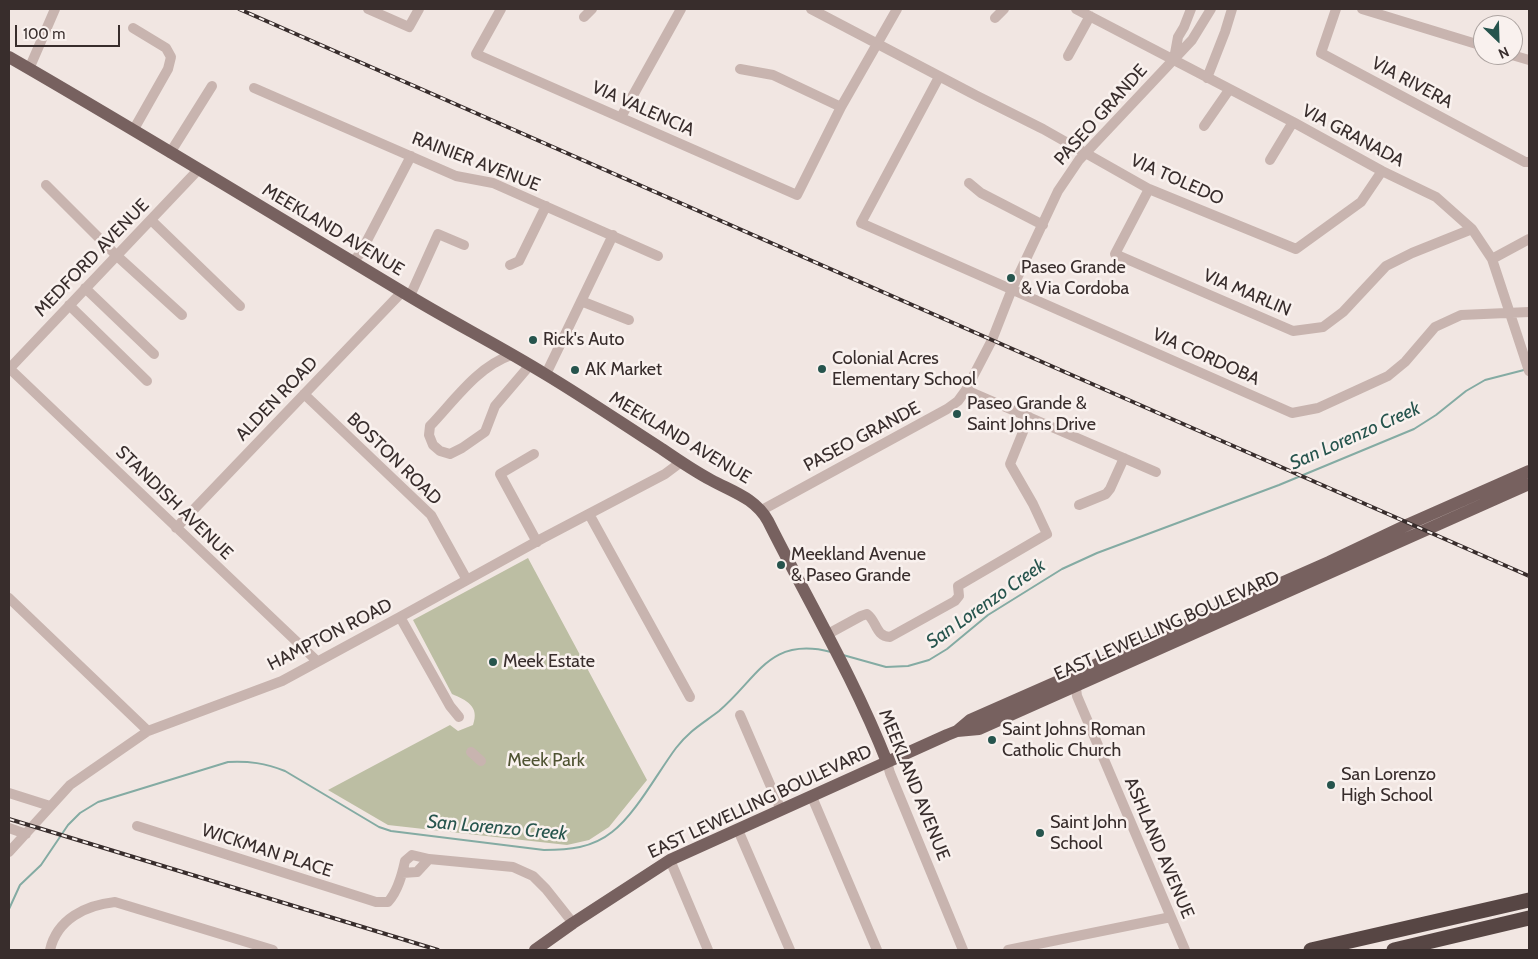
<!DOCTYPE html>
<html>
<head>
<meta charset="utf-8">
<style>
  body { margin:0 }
  #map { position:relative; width:1538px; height:959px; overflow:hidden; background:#f1e6e2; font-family:Cabin,sans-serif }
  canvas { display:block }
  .frame { position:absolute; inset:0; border:10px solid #382d2c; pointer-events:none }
  .north { position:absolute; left:1473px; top:15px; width:50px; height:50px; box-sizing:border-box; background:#f9f1ee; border:1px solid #aca3a0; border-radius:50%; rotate:156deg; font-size:14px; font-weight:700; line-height:20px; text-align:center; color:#382d2c }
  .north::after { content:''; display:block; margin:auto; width:18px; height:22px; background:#26544d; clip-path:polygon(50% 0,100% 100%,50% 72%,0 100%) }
  .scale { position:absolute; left:15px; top:25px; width:105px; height:22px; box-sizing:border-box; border:2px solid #382d2c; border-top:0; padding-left:6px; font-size:15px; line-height:18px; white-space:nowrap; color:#382d2c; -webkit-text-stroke:4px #f9f1ee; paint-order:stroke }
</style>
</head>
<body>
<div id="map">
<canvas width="1538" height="959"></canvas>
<div class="frame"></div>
<div class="north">N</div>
<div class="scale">100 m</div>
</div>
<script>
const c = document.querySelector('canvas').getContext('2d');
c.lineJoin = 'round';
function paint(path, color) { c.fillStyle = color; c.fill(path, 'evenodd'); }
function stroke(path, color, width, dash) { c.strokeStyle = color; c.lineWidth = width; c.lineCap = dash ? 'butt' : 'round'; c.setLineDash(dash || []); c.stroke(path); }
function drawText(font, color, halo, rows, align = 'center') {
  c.font = font + ' Cabin,sans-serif'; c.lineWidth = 5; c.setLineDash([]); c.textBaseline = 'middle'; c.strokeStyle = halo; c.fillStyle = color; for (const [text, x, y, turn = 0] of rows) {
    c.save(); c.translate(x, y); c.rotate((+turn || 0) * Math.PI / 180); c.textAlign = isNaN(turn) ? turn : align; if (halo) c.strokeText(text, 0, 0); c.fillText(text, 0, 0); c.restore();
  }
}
paint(new Path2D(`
  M 528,558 L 647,780 L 609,827 L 589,840 L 567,845 L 388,825 L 328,790 L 450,725 L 458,731 L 473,725 C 480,706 466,700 452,694 L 413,620 Z`), '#bcbea3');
stroke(new Path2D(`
  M 843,655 L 886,667 L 908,666 L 929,660 L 947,649 L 988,615 L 1062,569 L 1097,553 L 1279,485 L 1414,429 L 1436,415 L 1466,391 L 1485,380 L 1524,370
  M 9,909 L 20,885 L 41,865 L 68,825 L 80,813 L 98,802 L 228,762 C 249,761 265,763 285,771 L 379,827 L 391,831 L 544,850 C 569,850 592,848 612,832 C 635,815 658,772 676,748 C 690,730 702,724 719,711 C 758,678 769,636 831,652`), '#84aba3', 2);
stroke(new Path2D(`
  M 368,9 L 409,27 L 419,9
  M 501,9 L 476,54 L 797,195 L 841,107 L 897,9
  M 811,9 L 977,96 L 1043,129 L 1149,189 L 1296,249 L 1361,202 L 1382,171
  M 1076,9 L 1293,122 L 1382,171 L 1436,197 L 1472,229 L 1492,259 L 1529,371
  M 1336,9 L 1321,53 L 1525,162 L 1529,162
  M 1362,9 L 1483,46
  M 584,17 L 592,9
  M 995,18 L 1004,9
  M 133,28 L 166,48 L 171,57 L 168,69 L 134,129
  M 1512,55 L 1529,60
  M 1068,56 L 1090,16
  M 1174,59 L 1178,37 L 1184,27 L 1191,9
  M 29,69 L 55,9
  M 740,69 L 773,75 L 841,107
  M 939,77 L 861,223 L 1292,413 L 1318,408 L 1388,376 L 1405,362 L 1435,327 L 1461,315 L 1529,312
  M 1207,78 L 1225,32 L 1232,9
  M 254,88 L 456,176 L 493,183 L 658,256
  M 621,117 L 681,9
  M 1204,126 L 1229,90
  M 170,153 L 212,86
  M 1270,160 L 1293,122
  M 969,183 L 981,193 L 1043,225
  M 46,185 L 116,255 L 182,315
  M 1149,189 L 1115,254 L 1293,331 L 1323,327 L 1343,312 L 1386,266 L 1412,253 L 1472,229
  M 151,220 L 240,306
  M 1492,259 L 1529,239
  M 353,261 L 360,254 L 411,156
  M 510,265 L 519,261 L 546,206
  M 85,288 L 154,354
  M 410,296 L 438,234 L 464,245
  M 581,301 L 629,320
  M 69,305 L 147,381
  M 511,355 C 477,367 454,401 430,426 L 429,435 L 433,445 L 440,451 L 450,454 L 462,448 L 485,432 L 495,406 L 530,365
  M 9,368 L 317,661
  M 9,369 L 198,170
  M 546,374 L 613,235
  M 966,390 L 1156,472
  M 304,394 L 431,515 L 467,580
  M 534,454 L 500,474 L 537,542
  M 1079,505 L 1106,494 L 1110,489 L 1124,458
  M 762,510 L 947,409 L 958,401 L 966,390 L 992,340 L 1012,289 L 1058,191 L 1079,160 L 1192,40 L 1211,9
  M 589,514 L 690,697
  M 176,528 L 402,292
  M 9,598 L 148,731
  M 400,617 L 450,706 L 459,717
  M 828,634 L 861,616 L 867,614 C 877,621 875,636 890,637 L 955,601 L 959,596 L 958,586 L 1047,534 L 1033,504 L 1010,464 L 1029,417
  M 1075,680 L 1077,696 L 1185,950
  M 740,715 L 781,810
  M 471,752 L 481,761
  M 887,762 L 890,773 L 963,950
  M 9,793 L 50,806
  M 812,797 L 877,950
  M 137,826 L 376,902 L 388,902 C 398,891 402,875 405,861 L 412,855 L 429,859 L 513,867 L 533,876 L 546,889 L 573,923
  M 9,828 L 26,834
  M 738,830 L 790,950
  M 9,852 L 70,785 L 148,731 L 282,681 L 400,617 L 543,538 L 665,474 L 681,462
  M 670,860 L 708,950
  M 402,873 L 417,872 L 429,859
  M 50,950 C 57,919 86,905 115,902 L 273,950
  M 1008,950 L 1171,917`), '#c8b4af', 10);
stroke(new Path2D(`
  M 9,57 C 141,133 271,213 401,291 C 448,320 498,345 545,374 C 585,398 623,424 662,449 C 678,460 694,471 711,480 C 733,492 755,498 768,521 C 808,601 854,678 887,762
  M 957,731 L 979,729 L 1529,484
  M 535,950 L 573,923 L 670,860 L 947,735 L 957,731 L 970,720 L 1329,562 L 1409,524 L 1529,471`), '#77615f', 12);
stroke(new Path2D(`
  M 1311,950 L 1529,900
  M 1394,950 L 1529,918`), '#574644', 15);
const rail = new Path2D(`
  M 239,9 L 1529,576
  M 9,819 L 438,950`);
stroke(rail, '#382d2c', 4);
stroke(rail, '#f9f1ee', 2, [5.5]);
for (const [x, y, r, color] of [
  [1011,278,5,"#26544d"],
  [533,340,5,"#26544d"],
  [822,369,5,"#26544d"],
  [575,370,5,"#26544d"],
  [957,414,5,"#26544d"],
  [781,565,5,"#26544d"],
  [493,662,5,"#26544d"],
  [992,740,5,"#26544d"],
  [1331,785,5,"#26544d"],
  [1040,833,5,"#26544d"]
]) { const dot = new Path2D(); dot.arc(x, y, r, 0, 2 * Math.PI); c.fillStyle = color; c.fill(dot); stroke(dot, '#f9f1ee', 2); }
drawText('18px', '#382d2c', '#f9f1ee', [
  ["VIA RIVERA",1412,83,28],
  ["VIA VALENCIA",643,109,24],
  ["PASEO GRANDE",1101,115,-48],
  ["VIA GRANADA",1353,136,28],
  ["RAINIER AVENUE",476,162,21],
  ["VIA TOLEDO",1177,180,24],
  ["MEEKLAND AVENUE",333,230,31],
  ["MEDFORD AVENUE",92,258,-46],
  ["VIA MARLIN",1247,293,23],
  ["VIA CORDOBA",1206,357,24],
  ["ALDEN ROAD",277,399,-46],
  ["PASEO GRANDE",862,437,-28],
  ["MEEKLAND AVENUE",680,438,31],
  ["BOSTON ROAD",394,459,44],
  ["STANDISH AVENUE",174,503,44],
  ["EAST LEWELLING BOULEVARD",1167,626,-24],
  ["HAMPTON ROAD",330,635,-27],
  ["MEEKLAND AVENUE",914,785,68],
  ["EAST LEWELLING BOULEVARD",760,802,-25],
  ["ASHLAND AVENUE",1159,848,67],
  ["WICKMAN PLACE",267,851,18]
]);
drawText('18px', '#382d2c', '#f9f1ee', [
  ["Paseo Grande",1021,268],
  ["& Via Cordoba",1021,289],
  ["Rick's Auto",543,340],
  ["Colonial Acres",832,359],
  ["Elementary School",832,380],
  ["AK Market",585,370],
  ["Paseo Grande &",967,404],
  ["Saint Johns Drive",967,425],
  ["Meekland Avenue",791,555],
  ["& Paseo Grande",791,576],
  ["Meek Estate",503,662],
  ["Saint Johns Roman",1002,730],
  ["Catholic Church",1002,751],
  ["San Lorenzo",1341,775],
  ["High School",1341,796],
  ["Saint John",1050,823],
  ["School",1050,844]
], 'left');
drawText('18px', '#4f5332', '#f9f1ee', [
  ["Meek Park",546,761]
]);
drawText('italic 19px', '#26544d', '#f9f1ee', [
  ["San Lorenzo Creek",1355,436,-24],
  ["San Lorenzo Creek",986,604,-35],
  ["San Lorenzo Creek",497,828,5]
]);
</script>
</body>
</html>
